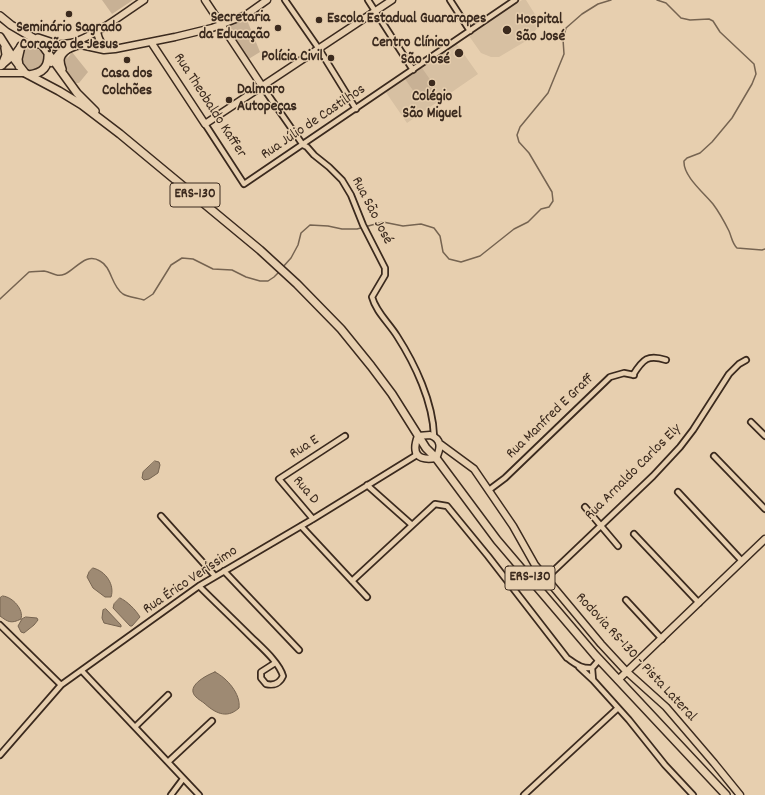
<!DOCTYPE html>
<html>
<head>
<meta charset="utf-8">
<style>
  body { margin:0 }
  canvas { display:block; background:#e7cfaf }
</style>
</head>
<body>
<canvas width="765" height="795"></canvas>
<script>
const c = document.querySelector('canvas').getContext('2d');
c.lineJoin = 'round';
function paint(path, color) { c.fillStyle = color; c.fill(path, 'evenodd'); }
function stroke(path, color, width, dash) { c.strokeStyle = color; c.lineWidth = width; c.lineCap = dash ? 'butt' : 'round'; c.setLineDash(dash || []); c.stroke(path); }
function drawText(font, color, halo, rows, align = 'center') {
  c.font = font + ' Dekko,sans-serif'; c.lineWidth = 3; c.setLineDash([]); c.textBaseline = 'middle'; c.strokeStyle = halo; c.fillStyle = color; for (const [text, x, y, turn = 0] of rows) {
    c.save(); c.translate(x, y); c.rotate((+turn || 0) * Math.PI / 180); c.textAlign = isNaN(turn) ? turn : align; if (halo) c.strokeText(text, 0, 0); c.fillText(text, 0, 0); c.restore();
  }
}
paint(new Path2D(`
  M 522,0 L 526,0 L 541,24 L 526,41 L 499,57 L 491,57 L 481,53 L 469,36 Z
  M 456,43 L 478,74 L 407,123 L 385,91 Z`), '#d7c0a2');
paint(new Path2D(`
  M 102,0 L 133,0 L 112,14 Z
  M 247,20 L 260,52 L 247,60 L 227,27 Z
  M20 58a13 13 0 1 1 26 0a13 13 0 1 1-26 0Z
  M 72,52 L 88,72 L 79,83 L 76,83 C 69,76 65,70 64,60 L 68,55 L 67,59 Z
  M 422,68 L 436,88 L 419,99 L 405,79 Z`), '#c8b195');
const water = new Path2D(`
  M 155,461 L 159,462 L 160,465 L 158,473 L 149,479 L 144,480 L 142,478 L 143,472 Z
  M 93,568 C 106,571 115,585 111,597 L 105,597 L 93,588 L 87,577 L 89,572 Z
  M 3,596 C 13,597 24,610 21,619 C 11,624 8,622 0,616 L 0,598 Z
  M 120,598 C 127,601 136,610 140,617 L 132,626 L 130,626 L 113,608 L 114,604 Z
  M 106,609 L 121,625 L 121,627 L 104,623 L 102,618 L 103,610 Z
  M 26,617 L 37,618 L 38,620 L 34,625 L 24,633 L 21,632 L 18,626 L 22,619 Z
  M 215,672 C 227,678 241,694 239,708 C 226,720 214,712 204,703 C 200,700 194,697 193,692 C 191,683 209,674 215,672 Z`);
paint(water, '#9e8a73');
stroke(water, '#766451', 1);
stroke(new Path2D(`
  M 657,0 L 666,3 L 681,18 L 690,20 L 709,19 L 713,21 L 720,32 L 754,64 L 756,74 L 752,84 L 732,118 L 712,142 L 700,153 L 687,158 L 684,161 C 683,176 704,193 713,204 C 719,212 725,223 729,231 C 732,238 732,243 737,248 L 762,250 L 765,249
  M 282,268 L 291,258 L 298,245 L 301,233 L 310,225 L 328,226 L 342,229 L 357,229 L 383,222 L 403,226 L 421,224 L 434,228 L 440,236 L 443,252 L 449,259 L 461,262 L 480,256 L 514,229 L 528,222 L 541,209 L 549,207 L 553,201 L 552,192 L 529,153 L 519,142 L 517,135 L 520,127 L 548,93 L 564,54 L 563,39 L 566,28 L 582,14 L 598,4 L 611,0
  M 0,299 L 29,272 C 33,272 39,271 44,271 C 52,272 56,278 65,274 C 76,269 86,252 100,261 C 112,267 111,286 123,294 C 128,297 138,298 144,300 L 153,294 L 171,265 L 182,258 L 193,259 L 213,269 L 232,270 L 246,277 L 260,281 L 268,281 L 274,277 L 280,271`), '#766451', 1.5);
const street = new Path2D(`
  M 285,0 L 319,49 L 356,109
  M 368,0 L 413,70
  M 450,0 L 470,31
  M 262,86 L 303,145 L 307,147 L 314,155 L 329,167 L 342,180 L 351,195 L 363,225 L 385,268 L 385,275 L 372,297 C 376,312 389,323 397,336 C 415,364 433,402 434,436
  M 205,124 L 244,184 L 515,0
  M 633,375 C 643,359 648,354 666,360
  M 751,422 L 765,436
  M 714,456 L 765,509
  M 367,485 L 412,525
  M 489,490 L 505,478 L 610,377 L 624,373 L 634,375
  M 678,492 L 742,561
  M 585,507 L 618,546
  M 161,516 L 215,576
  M 313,519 L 279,479 L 345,436
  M 301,526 L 367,597
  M 634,534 L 699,603
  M 224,571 L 299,650
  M 546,578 L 653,476 L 680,447 L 693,430 L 729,374 L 739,364 L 746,360
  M 352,581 L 435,504 L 447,506 L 488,556 L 567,658 C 576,664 581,669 592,668
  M 199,586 C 216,603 233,619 250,636 C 261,647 279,662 283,676 C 280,683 274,686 266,684 L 261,678 L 261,672 L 275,663
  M 626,600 L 662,639
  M 0,625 L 61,685
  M 599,660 L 592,668 L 593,680 L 629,720 L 665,765 L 693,795
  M 579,667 L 593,680
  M 82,671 L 199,795
  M 135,727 L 168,695
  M 0,755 L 61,685 L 199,586 L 313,519 L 415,456 L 416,453
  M 168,762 L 212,721
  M 171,795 L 183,779
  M 524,795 L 618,708`);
const secondary = new Path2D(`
  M 205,0 L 262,86
  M 97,32 C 99,40 101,45 109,49
  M 151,42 L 205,124 L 392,0
  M 70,44 C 98,34 120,16 144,0
  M 43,46 L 62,47
  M 51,63 L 59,53 L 76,46 L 81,45 L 104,50 L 115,49 L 175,37 L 212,28 L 246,15 L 267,0
  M 1,66 L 15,54 L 20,47
  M 0,73 L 25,73
  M 430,435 C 442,439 441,448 436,458 C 418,461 411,454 418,436 Z
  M 440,444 L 474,469 L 513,526 L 535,565 L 601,644 L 626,671 L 666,707 L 714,763 L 740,795
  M 618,680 L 765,539`);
const primary = new Path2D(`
  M 0,16 L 11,25 L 40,42 L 77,93 L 95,111
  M 0,37 L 12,56 L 25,73 L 59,91 L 82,105 L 120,134 L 260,250 L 297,284 L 341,329 L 371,366 L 392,394 L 426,448 L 436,458 L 497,540 L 595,655 L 726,795
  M 38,38 L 59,45 L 75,43
  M 2,65 L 6,55 L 5,48
  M 19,66 L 18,59 L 21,46 L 29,42 L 39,44
  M 62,69 C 58,59 60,54 69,48
  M 29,75 C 43,73 49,67 48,52`);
stroke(street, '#3b2a1e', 8);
stroke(secondary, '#3b2a1e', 9);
stroke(primary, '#3b2a1e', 10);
stroke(street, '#e7cfaf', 4.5);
stroke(secondary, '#e7cfaf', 6);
stroke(primary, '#e7cfaf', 7);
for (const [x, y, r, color] of [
  [69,14,4,"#3b2a1e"],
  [319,20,4,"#3b2a1e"],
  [278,28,4,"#3b2a1e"],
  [507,30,5,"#3b2a1e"],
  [459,53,5,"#3b2a1e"],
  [331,58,4,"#3b2a1e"],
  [127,60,4,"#3b2a1e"],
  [432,83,4,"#3b2a1e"],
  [229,100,4,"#3b2a1e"]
]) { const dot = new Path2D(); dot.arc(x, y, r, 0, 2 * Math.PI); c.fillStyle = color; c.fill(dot); stroke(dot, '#e7cfaf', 1.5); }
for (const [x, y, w] of [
  [195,195,50],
  [530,578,50]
]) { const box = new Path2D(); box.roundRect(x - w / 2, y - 12, w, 24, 3); c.fillStyle = '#e7cfaf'; c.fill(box); stroke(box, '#3b2a1e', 1); }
drawText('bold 14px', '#3b2a1e', null, [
  ["ERS-130",195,195],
  ["ERS-130",530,578]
]);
drawText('bold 15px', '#3b2a1e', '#e7cfaf', [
  ["Secretaria",270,19],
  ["da Educação",270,36],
  ["Escola Estadual Guararapes",327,20,"left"],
  ["Hospital",516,21,"left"],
  ["São José",516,38,"left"],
  ["Seminário Sagrado",69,29,"center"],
  ["Coração de Jesus",69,46,"center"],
  ["Centro Clínico",450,44],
  ["São José",450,61],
  ["Polícia Civil",323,58],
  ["Casa dos",127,75,"center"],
  ["Colchões",127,92,"center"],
  ["Dalmoro",237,91,"left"],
  ["Autopeças",237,108,"left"],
  ["Colégio",432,98,"center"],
  ["São Miguel",432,115,"center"]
], 'right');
drawText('15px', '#3b2a1e', '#e7cfaf', [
  ["Rua Theobaldo Kaffer",209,106,57],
  ["Rua Júlio de Castilhos",314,123,-34],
  ["Rua São José",371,211,63],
  ["Rua Manfred E Graff",551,417,-44],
  ["Rua E",305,448,-33],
  ["Rua Arnaldo Carlos Ely",634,473,-45],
  ["Rua D",305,491,49],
  ["Rua Érico Veríssimo",191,581,-34],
  ["Rodovia RS-130 - Pista Lateral",635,658,47]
]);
</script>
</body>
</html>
